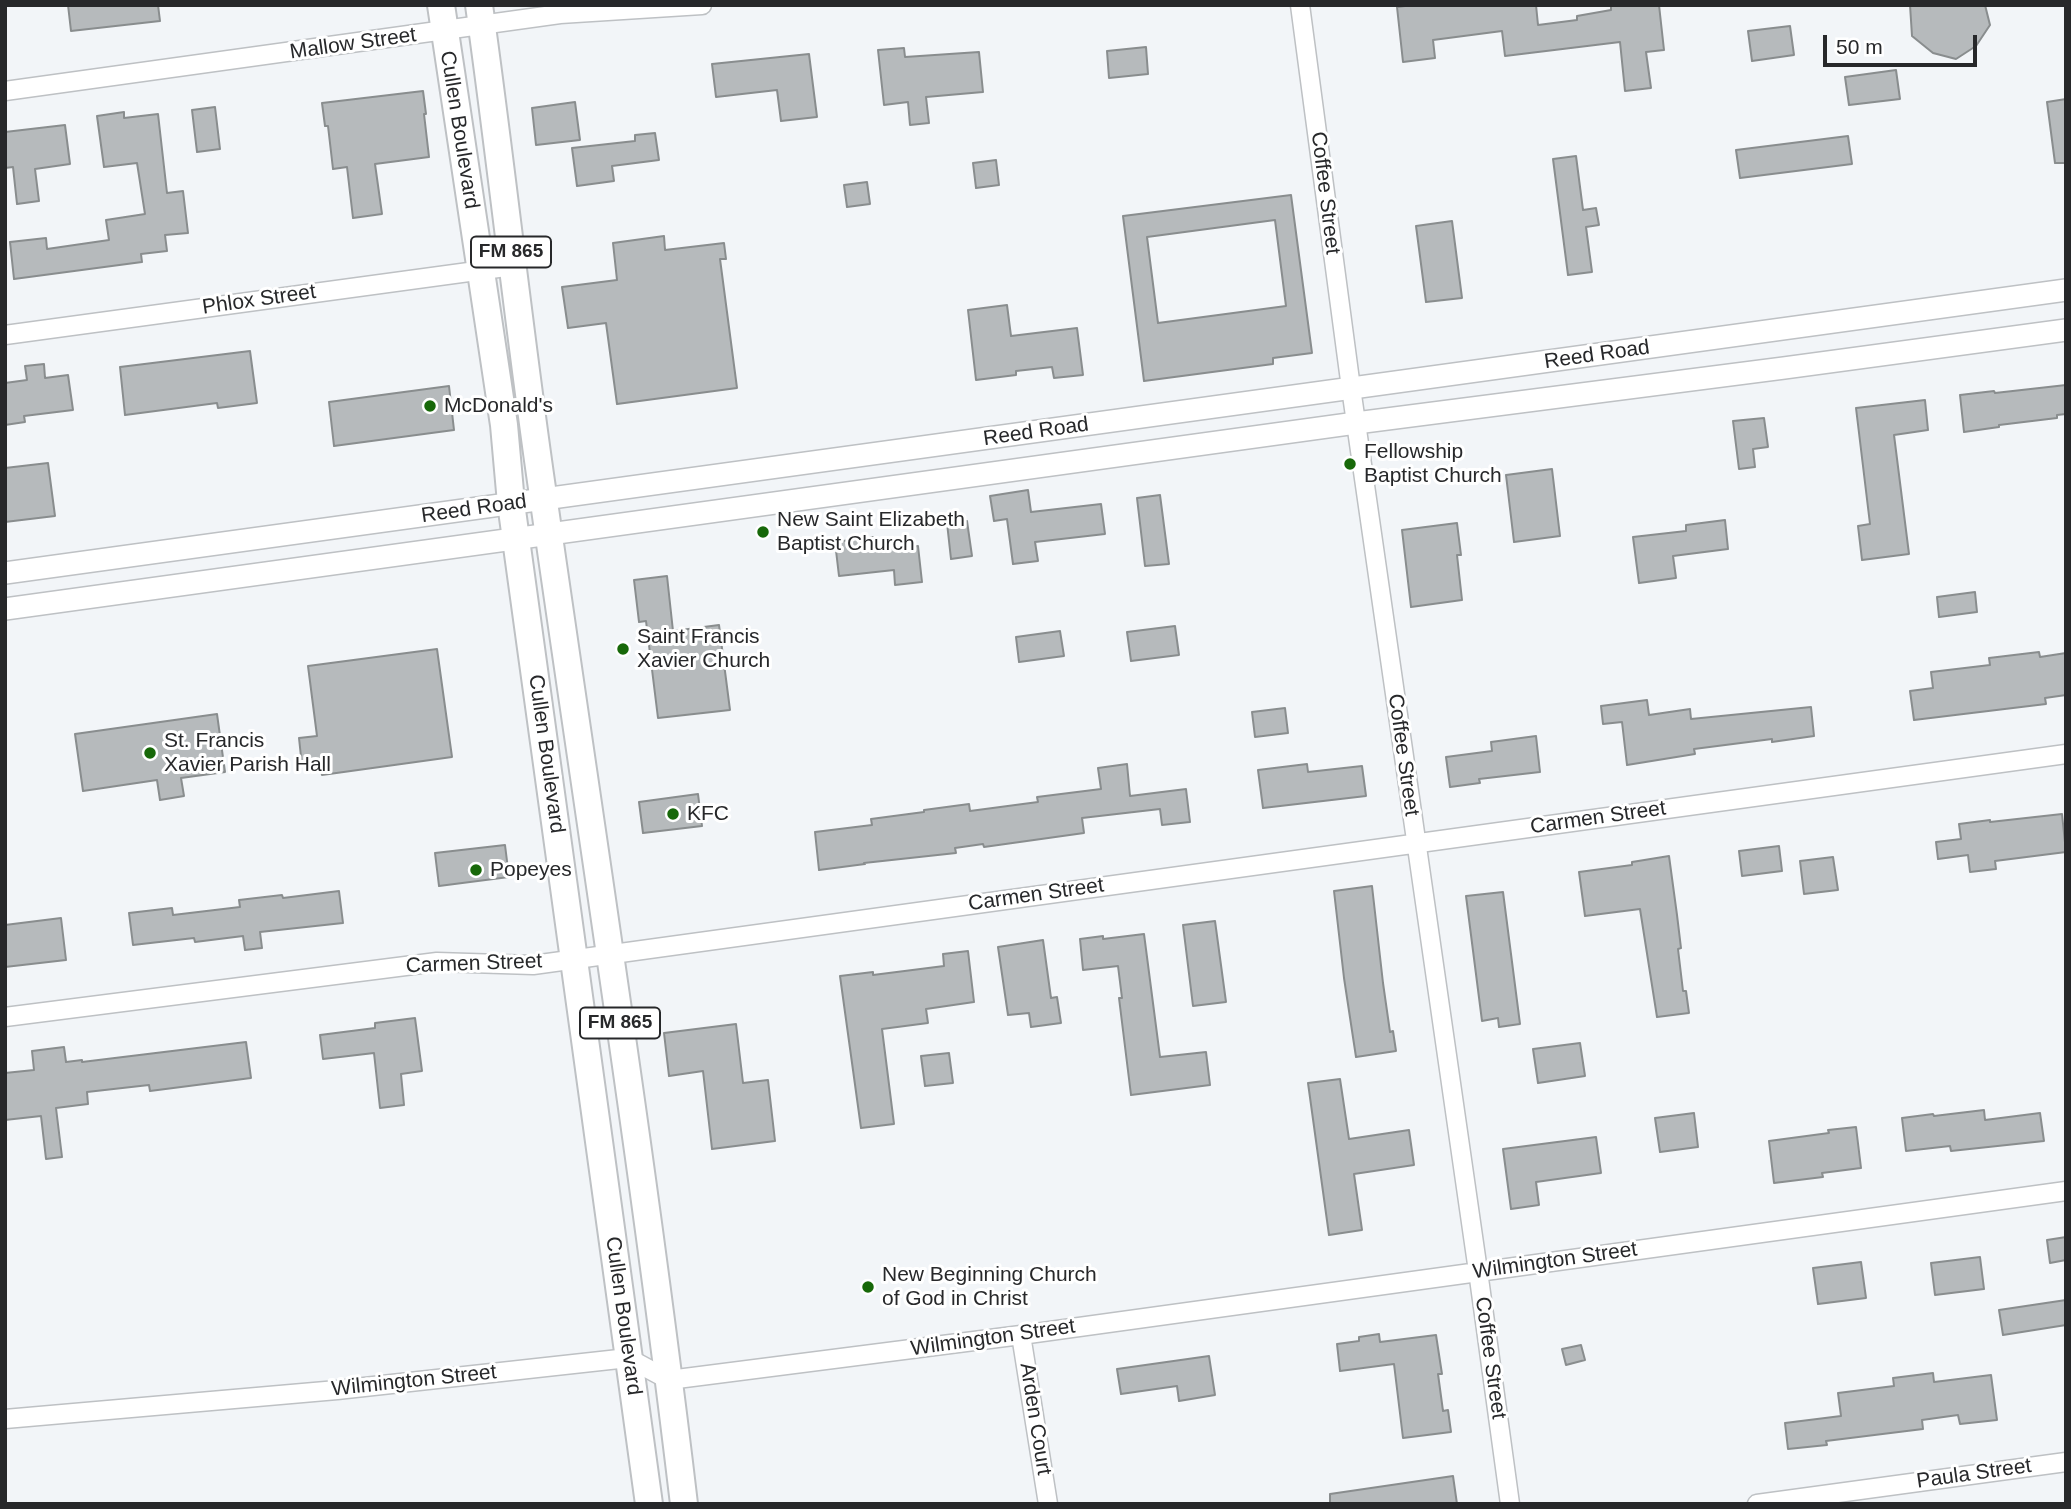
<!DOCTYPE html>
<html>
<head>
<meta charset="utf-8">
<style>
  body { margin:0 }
  #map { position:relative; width:2071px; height:1509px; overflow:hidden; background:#f2f5f8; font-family:Arial,sans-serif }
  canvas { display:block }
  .frame { position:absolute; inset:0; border:7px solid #27282a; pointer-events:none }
  .scale { position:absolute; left:1823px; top:35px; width:154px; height:32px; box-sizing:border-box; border:4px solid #27282a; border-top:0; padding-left:9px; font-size:21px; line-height:24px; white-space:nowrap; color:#27282a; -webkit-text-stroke:5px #fff; paint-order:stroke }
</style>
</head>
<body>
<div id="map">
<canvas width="2071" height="1509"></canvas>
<div class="frame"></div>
<div class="scale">50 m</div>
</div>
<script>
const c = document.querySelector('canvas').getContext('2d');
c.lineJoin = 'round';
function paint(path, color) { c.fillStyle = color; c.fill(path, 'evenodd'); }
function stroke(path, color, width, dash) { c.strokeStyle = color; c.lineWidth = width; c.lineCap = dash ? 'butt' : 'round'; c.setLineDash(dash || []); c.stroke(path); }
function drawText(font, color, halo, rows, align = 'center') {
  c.font = font + ' Arial,sans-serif'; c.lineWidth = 6; c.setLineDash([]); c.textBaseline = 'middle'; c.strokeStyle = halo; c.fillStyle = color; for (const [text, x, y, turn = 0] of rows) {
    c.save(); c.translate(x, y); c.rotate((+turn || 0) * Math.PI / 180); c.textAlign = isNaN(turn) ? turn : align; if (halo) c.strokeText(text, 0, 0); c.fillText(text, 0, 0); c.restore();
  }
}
const building = new Path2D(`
  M 68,5 L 158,5 L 160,21 L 71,31 Z
  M 1413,5 L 1536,5 L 1538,25 L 1577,20 L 1577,16 L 1611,10 L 1611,5 L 1659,5 L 1664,50 L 1646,52 L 1651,88 L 1625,91 L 1620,42 L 1505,56 L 1502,31 L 1433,40 L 1435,58 L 1403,62 L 1397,7 Z
  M 1910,5 L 1985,5 L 1990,25 L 1976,46 L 1956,59 L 1933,53 L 1912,36 Z
  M 1790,26 L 1794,55 L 1752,61 L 1748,31 Z
  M 1146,47 L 1148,74 L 1109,78 L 1107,51 Z
  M 904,48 L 905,57 L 979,52 L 983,92 L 926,97 L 929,123 L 910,125 L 908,102 L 884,105 L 878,50 Z
  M 809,54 L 817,117 L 781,121 L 777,90 L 716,97 L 712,64 Z
  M 1896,70 L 1900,99 L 1849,105 L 1845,77 Z
  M 423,91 L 426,114 L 424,114 L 429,157 L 375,164 L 382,214 L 353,218 L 347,167 L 333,169 L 328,126 L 325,126 L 322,103 Z
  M 2066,99 L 2066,163 L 2055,163 L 2047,102 Z
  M 575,102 L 580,140 L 536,145 L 532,108 Z
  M 215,107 L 220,149 L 197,152 L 192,110 Z
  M 124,112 L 124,118 L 158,114 L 167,193 L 183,191 L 188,233 L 165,235 L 167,251 L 141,254 L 142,262 L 14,279 L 10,242 L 46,238 L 47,249 L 109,240 L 106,220 L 145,214 L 137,163 L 104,167 L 97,116 Z
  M 65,125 L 70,164 L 35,169 L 39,201 L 17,204 L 13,167 L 5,168 L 5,132 Z
  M 655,133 L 659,160 L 612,166 L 614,181 L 577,186 L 572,148 L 635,141 L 635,135 Z
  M 1848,136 L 1852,164 L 1740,178 L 1736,150 Z
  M 1576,156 L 1583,210 L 1596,208 L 1599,225 L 1586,227 L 1592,272 L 1568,275 L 1553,159 Z
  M 996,160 L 999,185 L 976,188 L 973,163 Z
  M 867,182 L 870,204 L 847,207 L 844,185 Z
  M 1291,195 L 1312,353 L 1273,358 L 1273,364 L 1144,381 L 1123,216 ZM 1275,220 L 1286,306 L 1158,323 L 1147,237 Z
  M 1452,221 L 1462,298 L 1426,302 L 1416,226 Z
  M 664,236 L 665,250 L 724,243 L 726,259 L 720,259 L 737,388 L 617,404 L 606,323 L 568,328 L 562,287 L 617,280 L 613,243 Z
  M 1007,305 L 1011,336 L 1077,328 L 1083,375 L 1054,378 L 1052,367 L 1016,371 L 1016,375 L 976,380 L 968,310 Z
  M 250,351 L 257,403 L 218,408 L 217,403 L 125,415 L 120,367 Z
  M 44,364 L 45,378 L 68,375 L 73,410 L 24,416 L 25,422 L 5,425 L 5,383 L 27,380 L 25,366 Z
  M 2066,385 L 2066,414 L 2057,415 L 2057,418 L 1999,425 L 1999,427 L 1964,432 L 1960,395 L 1994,391 L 1995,393 Z
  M 449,386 L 454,430 L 334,446 L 329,402 Z
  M 1925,400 L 1928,430 L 1894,435 L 1909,554 L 1862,560 L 1858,526 L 1870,524 L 1856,408 Z
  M 1764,418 L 1768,447 L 1753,449 L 1755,467 L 1739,469 L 1733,421 Z
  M 48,463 L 55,516 L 5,522 L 5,468 Z
  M 1552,469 L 1560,536 L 1514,542 L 1506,475 Z
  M 1028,490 L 1031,512 L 1101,504 L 1105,534 L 1035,542 L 1038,561 L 1013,564 L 1007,519 L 994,521 L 990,496 Z
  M 1160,495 L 1169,564 L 1145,566 L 1137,498 Z
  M 1725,520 L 1728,549 L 1673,556 L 1676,578 L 1639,583 L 1633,537 L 1686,531 L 1686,525 Z
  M 967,521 L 972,556 L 951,559 L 947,523 Z
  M 1457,523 L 1461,555 L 1457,555 L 1462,600 L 1411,607 L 1402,530 Z
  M 873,537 L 875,551 L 918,546 L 922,582 L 895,585 L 894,570 L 839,576 L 835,542 Z
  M 667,576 L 673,631 L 719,625 L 730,710 L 658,718 L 646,621 L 639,622 L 634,580 Z
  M 1975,592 L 1977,612 L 1939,617 L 1937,597 Z
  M 1175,626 L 1179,655 L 1131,661 L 1127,632 Z
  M 1060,631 L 1064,656 L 1019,662 L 1016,637 Z
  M 437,649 L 452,757 L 322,775 L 320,764 L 302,766 L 299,738 L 317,736 L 308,666 Z
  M 2039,652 L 2040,657 L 2066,653 L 2066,695 L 2045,698 L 2046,704 L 1914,720 L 1910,691 L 1933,688 L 1931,672 L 1990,665 L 1989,658 Z
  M 1647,700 L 1649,715 L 1690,709 L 1691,719 L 1811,707 L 1814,736 L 1772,742 L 1772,739 L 1694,749 L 1695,754 L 1627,765 L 1622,722 L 1603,724 L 1601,706 Z
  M 1285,708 L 1288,733 L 1255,737 L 1252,712 Z
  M 217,714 L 225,772 L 181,778 L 184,796 L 160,800 L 157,780 L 83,791 L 75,734 Z
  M 1536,736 L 1540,772 L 1479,779 L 1480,783 L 1450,787 L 1446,757 L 1492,751 L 1491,742 Z
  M 1127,764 L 1130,796 L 1186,789 L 1190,822 L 1162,825 L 1160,809 L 1082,818 L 1084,833 L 984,847 L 983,844 L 955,848 L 956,853 L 864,863 L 865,864 L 819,870 L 815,832 L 872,825 L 871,819 L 924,812 L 924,810 L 969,804 L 970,811 L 1038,802 L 1037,797 L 1101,789 L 1098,768 Z
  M 1307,764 L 1308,772 L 1362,766 L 1366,796 L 1263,808 L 1258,770 Z
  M 698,794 L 702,826 L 643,833 L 639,802 Z
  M 2062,814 L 2066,852 L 1995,861 L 1996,869 L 1970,872 L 1968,855 L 1938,859 L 1936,842 L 1961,839 L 1959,824 L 1990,820 L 1990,822 Z
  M 505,845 L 509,877 L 439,886 L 435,853 Z
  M 1779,846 L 1782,871 L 1742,876 L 1739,851 Z
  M 1669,856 L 1677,915 L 1681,948 L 1678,949 L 1683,991 L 1686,991 L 1689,1013 L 1657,1017 L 1640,909 L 1585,916 L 1579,872 L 1632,865 L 1632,862 Z
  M 1833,857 L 1838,890 L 1804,894 L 1800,861 Z
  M 1372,886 L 1383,983 L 1390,1032 L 1393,1031 L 1396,1051 L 1356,1057 L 1344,978 L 1334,891 Z
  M 339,891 L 343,923 L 260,932 L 262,948 L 245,950 L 243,936 L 195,942 L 194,938 L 133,945 L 129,913 L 172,908 L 173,915 L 240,907 L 239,900 L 282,895 L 283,898 Z
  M 1503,892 L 1520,1024 L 1499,1027 L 1498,1018 L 1482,1021 L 1466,896 Z
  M 61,918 L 66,960 L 5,967 L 5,925 Z
  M 1215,921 L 1226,1002 L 1193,1006 L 1183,925 Z
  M 1144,934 L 1160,1057 L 1206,1052 L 1210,1085 L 1131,1095 L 1119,998 L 1122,998 L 1118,966 L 1083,970 L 1080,939 L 1103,936 L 1103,939 Z
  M 1043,940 L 1051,998 L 1057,997 L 1061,1023 L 1031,1027 L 1029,1013 L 1008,1015 L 998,947 Z
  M 968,951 L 974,1002 L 926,1009 L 928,1023 L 882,1029 L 894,1124 L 861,1128 L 840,976 L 873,972 L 873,975 L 944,966 L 943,954 Z
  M 415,1018 L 422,1071 L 401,1074 L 404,1105 L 380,1108 L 374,1053 L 323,1059 L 320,1035 L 375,1028 L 375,1023 Z
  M 736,1024 L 743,1083 L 768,1080 L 775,1141 L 712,1149 L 703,1071 L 669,1076 L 664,1033 Z
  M 246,1042 L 251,1078 L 150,1091 L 149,1085 L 87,1092 L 88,1104 L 56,1108 L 62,1157 L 46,1159 L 41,1116 L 5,1120 L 5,1073 L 34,1070 L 32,1051 L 64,1047 L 66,1062 L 82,1060 L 82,1062 Z
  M 1580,1043 L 1585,1076 L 1538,1083 L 1533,1049 Z
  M 949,1053 L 953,1083 L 925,1086 L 921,1056 Z
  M 1340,1079 L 1349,1139 L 1409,1130 L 1414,1165 L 1354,1174 L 1362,1230 L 1329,1235 L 1308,1083 Z
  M 1984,1110 L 1985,1120 L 2040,1113 L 2044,1141 L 1951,1151 L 1950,1146 L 1906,1151 L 1902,1118 L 1933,1114 L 1934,1116 Z
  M 1694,1113 L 1698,1147 L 1660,1152 L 1655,1118 Z
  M 1856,1127 L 1861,1168 L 1822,1173 L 1823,1177 L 1774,1183 L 1769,1141 L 1829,1133 L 1828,1130 Z
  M 1596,1137 L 1601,1173 L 1536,1182 L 1539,1205 L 1511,1209 L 1503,1149 Z
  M 2066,1237 L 2066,1260 L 2050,1263 L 2047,1240 Z
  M 1980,1257 L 1984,1289 L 1935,1295 L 1931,1263 Z
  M 1861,1262 L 1866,1298 L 1818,1304 L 1813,1268 Z
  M 2066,1300 L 2066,1325 L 2003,1335 L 1999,1310 Z
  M 1379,1334 L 1380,1342 L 1436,1335 L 1442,1374 L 1438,1374 L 1443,1411 L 1448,1410 L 1451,1432 L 1403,1438 L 1394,1364 L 1340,1371 L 1337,1344 L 1359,1341 L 1359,1337 Z
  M 1581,1345 L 1585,1360 L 1566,1365 L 1562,1349 Z
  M 1209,1356 L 1215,1395 L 1179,1401 L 1177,1386 L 1121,1394 L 1117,1369 Z
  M 1933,1373 L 1934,1382 L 1991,1375 L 1997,1420 L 1960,1424 L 1958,1415 L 1922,1420 L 1923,1429 L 1826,1441 L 1827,1445 L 1788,1449 L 1785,1423 L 1841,1416 L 1838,1393 L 1894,1386 L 1893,1378 Z
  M 1453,1476 L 1457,1504 L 1330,1504 L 1330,1494 Z`);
paint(building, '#b6babc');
stroke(building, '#898d8e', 2);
const minor = new Path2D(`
  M 1300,5 L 1351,388 L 1478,1271 L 1510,1504
  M 5,91 L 560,14 L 702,5
  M 5,335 L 513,266
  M 5,1017 L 437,962 L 533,965 L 2066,754
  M 1021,1335 L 1048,1504
  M 5,1419 L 337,1390 L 628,1358 L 669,1380 L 1021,1335 L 2066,1191
  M 1757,1504 L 2066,1462`);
const tertiary = new Path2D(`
  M 5,573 L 2066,290
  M 5,609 L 1356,423 L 1784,368 L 2066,330`);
const primary = new Path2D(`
  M 441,5 L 504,425 L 511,503 L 649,1504
  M 479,5 C 502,168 519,332 543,495 C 591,831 644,1167 684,1504`);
stroke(minor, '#bec1c4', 21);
stroke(tertiary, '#bec1c4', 24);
stroke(primary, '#bec1c4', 30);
stroke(minor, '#fff', 18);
stroke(tertiary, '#fff', 21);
stroke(primary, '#fff', 26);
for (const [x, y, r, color] of [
  [430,406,7,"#176809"],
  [1350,464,7,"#176809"],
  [763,532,7,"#176809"],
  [623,649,7,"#176809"],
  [150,753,7,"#176809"],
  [673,814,7,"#176809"],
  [476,870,7,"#176809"],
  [868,1287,7,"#176809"]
]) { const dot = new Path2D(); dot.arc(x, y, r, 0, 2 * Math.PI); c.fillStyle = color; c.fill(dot); stroke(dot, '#fff', 2.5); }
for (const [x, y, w] of [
  [511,252,80],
  [620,1023,80]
]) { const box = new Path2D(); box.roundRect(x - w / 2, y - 15.5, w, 31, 5); c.fillStyle = '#fff'; c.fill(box); stroke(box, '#27282a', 2); }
drawText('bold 19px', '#27282a', null, [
  ["FM 865",511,252],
  ["FM 865",620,1023]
]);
drawText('21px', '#27282a', '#fff', [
  ["Mallow Street",353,44,-8],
  ["Cullen Boulevard",459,130,81],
  ["Coffee Street",1325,193,83],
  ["Phlox Street",259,300,-8],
  ["Reed Road",1597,355,-8],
  ["Reed Road",1036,432,-8],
  ["Reed Road",474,509,-8],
  ["Cullen Boulevard",546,754,82],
  ["Coffee Street",1403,755,82],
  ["Carmen Street",1598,818,-8],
  ["Carmen Street",1036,895,-8],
  ["Carmen Street",474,964,-2],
  ["Wilmington Street",1555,1261,-8],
  ["Cullen Boulevard",623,1316,82],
  ["Wilmington Street",993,1338,-8],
  ["Coffee Street",1490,1358,82],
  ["Wilmington Street",414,1381,-6],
  ["Arden Court",1035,1419,81],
  ["Paula Street",1974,1474,-8]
]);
drawText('21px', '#27282a', '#fff', [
  ["McDonald's",444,406],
  ["Fellowship",1364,452],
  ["Baptist Church",1364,476],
  ["New Saint Elizabeth",777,520],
  ["Baptist Church",777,544],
  ["Saint Francis",637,637],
  ["Xavier Church",637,661],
  ["St. Francis",164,741],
  ["Xavier Parish Hall",164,765],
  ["KFC",687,814],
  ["Popeyes",490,870],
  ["New Beginning Church",882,1275],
  ["of God in Christ",882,1299]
], 'left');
</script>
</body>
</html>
